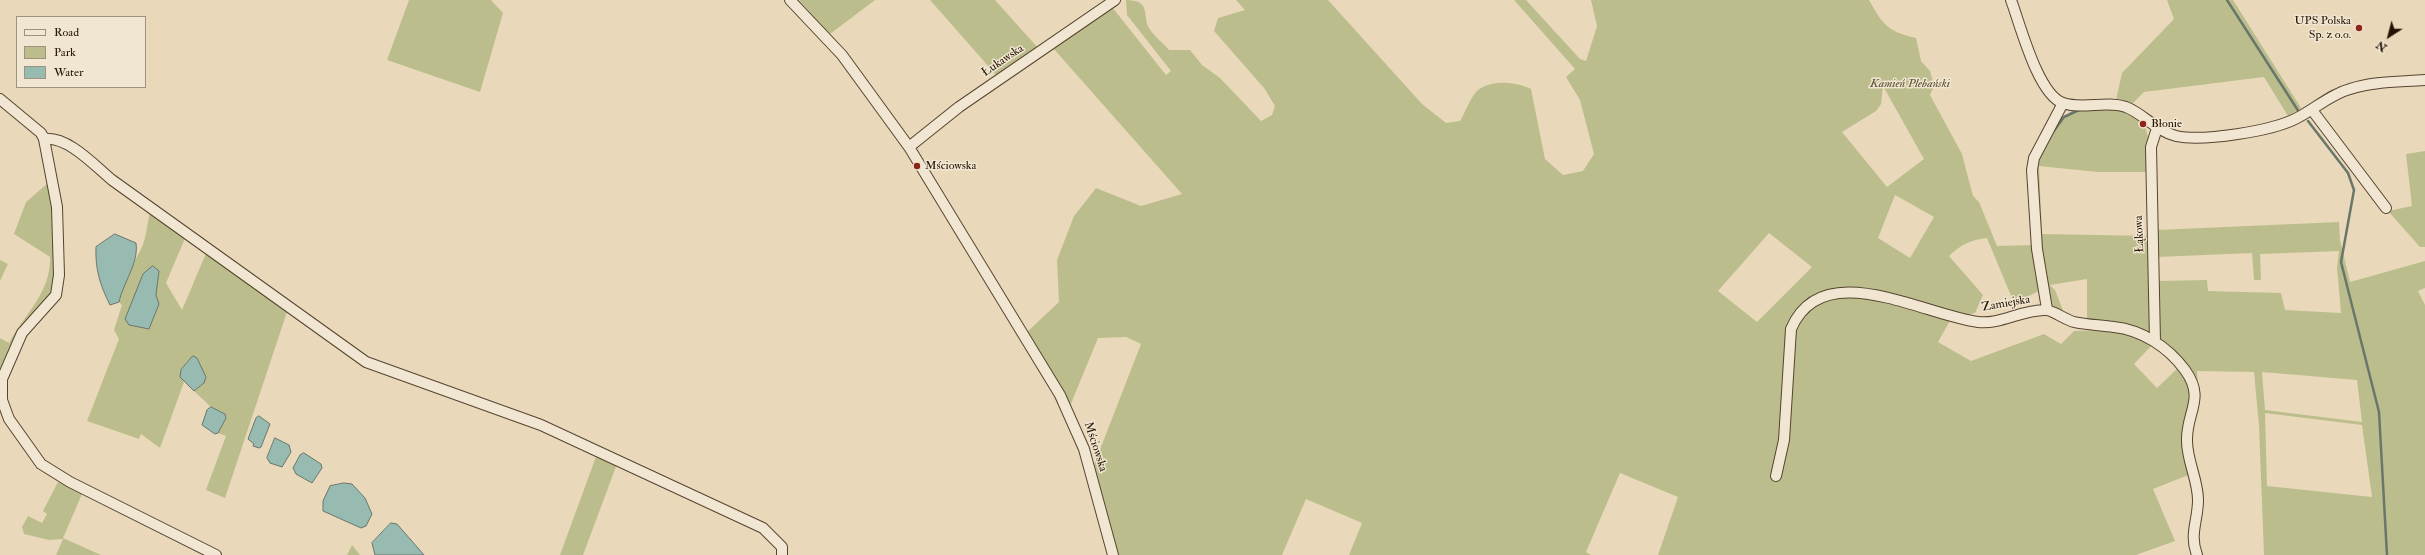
<!DOCTYPE html>
<html>
<head>
<meta charset="utf-8">
<style>
  body { margin:0 }
  #map { position:relative; width:2425px; height:555px; overflow:hidden; background:#e9d9ba; font-family:"IM FELL Double Pica",serif }
  canvas { display:block }
  .legend { position:absolute; left:16px; top:16px; width:130px; height:72px; box-sizing:border-box; background:#f1e6d2; border:1px solid #9f927f; margin:0; padding:5px 7px; list-style:none; font-size:12px; color:#251302 }
  .legend li { display:flex; align-items:center; gap:8px; height:20px }
  .legend b { width:20px; border:1px solid #9f927f }
  .north { position:absolute; left:2369px; top:16px; width:40px; height:40px; -webkit-text-stroke:3px #f1e6d2; paint-order:stroke; rotate:216deg; font-size:11px; font-weight:700; line-height:16px; text-align:center; color:#251302 }
  .north::after { content:''; display:block; margin:auto; width:14px; height:18px; background:#251302; clip-path:polygon(50% 0,100% 100%,50% 72%,0 100%) }
</style>
</head>
<body>
<div id="map">
<canvas width="2425" height="555"></canvas>
<ul class="legend">
<li><b style="height:5px;background:#f1e6d2"></b>Road</li>
<li><b style="height:11px;background:#bbbe8c"></b>Park</li>
<li><b style="height:11px;background:#97bab1"></b>Water</li>
</ul>
<div class="north">N</div>
</div>
<script>
const c = document.querySelector('canvas').getContext('2d');
c.lineJoin = 'round';
function paint(path, color) { c.fillStyle = color; c.fill(path, 'evenodd'); }
function stroke(path, color, width, dash) { c.strokeStyle = color; c.lineWidth = width; c.lineCap = dash ? 'butt' : 'round'; c.setLineDash(dash || []); c.stroke(path); }
function drawText(font, color, halo, rows, align = 'center') {
  c.font = font + ' "IM FELL Double Pica",serif'; c.lineWidth = 3; c.setLineDash([]); c.textBaseline = 'middle'; c.strokeStyle = halo; c.fillStyle = color; for (const [text, x, y, turn = 0] of rows) {
    c.save(); c.translate(x, y); c.rotate((+turn || 0) * Math.PI / 180); c.textAlign = isNaN(turn) ? turn : align; if (halo) c.strokeText(text, 0, 0); c.fillText(text, 0, 0); c.restore();
  }
}
paint(new Path2D(`
  M 409,0 L 491,0 L 503,13 L 480,92 L 387,60 Z
  M 799,0 L 875,0 L 830,34 Z
  M 930,0 L 995,0 L 1039,49 L 997,76 Z
  M 1126,0 C 1152,0 1142,16 1149,28 C 1154,36 1163,43 1169,50 L 1190,50 L 1202,65 L 1220,78 L 1261,121 L 1272,115 L 1275,106 L 1264,88 L 1214,31 L 1218,18 L 1245,10 L 1236,0 L 1328,0 L 1422,104 L 1446,123 L 1460,121 C 1465,113 1470,98 1477,91 C 1491,79 1516,82 1531,89 L 1545,159 L 1563,175 L 1583,171 L 1594,154 L 1580,100 L 1566,77 L 1575,69 L 1514,0 L 1526,0 L 1580,59 L 1586,61 L 1597,26 L 1591,0 L 1869,0 C 1883,25 1887,31 1916,38 L 1921,61 L 1930,71 L 1934,86 L 1930,95 L 1962,154 L 1973,196 L 1979,202 L 1997,246 L 2032,245 L 2041,290 L 2014,303 L 1987,238 C 1970,240 1962,244 1949,256 L 1983,295 L 1975,313 L 1951,319 L 1938,342 L 1971,361 L 2044,334 L 2061,344 L 2074,331 L 2120,329 L 2153,344 L 2134,364 L 2157,388 L 2179,367 L 2158,340 L 2157,281 L 2207,280 L 2208,291 L 2281,293 L 2285,310 L 2341,313 L 2337,268 L 2339,251 L 2260,254 L 2261,280 L 2254,280 L 2252,253 L 2157,257 L 2156,230 L 2339,222 L 2340,240 L 2350,282 L 2425,261 L 2425,288 L 2418,291 L 2425,305 L 2425,555 L 2264,555 L 2259,426 L 2254,372 L 2197,371 L 2198,391 L 2190,448 L 2196,472 L 2153,489 L 2175,541 L 2136,555 L 1658,555 L 1678,497 L 1620,473 L 1586,552 L 1591,555 L 1349,555 L 1362,523 L 1306,499 L 1282,555 L 1117,555 L 1094,465 L 1141,344 L 1126,337 L 1098,338 L 1070,406 L 1027,332 L 1059,302 L 1057,260 L 1074,216 L 1096,188 L 1141,206 L 1182,194 L 1053,48 L 1112,7 L 1166,75 L 1171,71 L 1127,15 ZM 1883,86 L 1924,159 L 1887,187 L 1842,132 L 1876,111 L 1881,104 ZM 1895,195 L 1934,217 L 1910,258 L 1878,238 ZM 1769,233 L 1812,267 L 1757,322 L 1718,291 ZM 2262,372 L 2357,380 L 2362,422 L 2265,410 ZM 2265,413 L 2362,425 L 2372,497 L 2267,486 Z
  M 2167,0 L 2233,0 L 2301,108 L 2288,116 L 2264,77 L 2144,92 L 2132,104 L 2116,100 L 2122,73 L 2174,19 Z
  M 2076,109 L 2123,109 L 2144,123 L 2148,137 L 2149,172 L 2098,172 L 2039,166 L 2042,234 L 2151,236 L 2153,338 L 2087,322 L 2087,279 L 2050,285 L 2055,290 L 2064,313 C 2058,311 2053,310 2050,303 C 2038,280 2032,184 2038,158 C 2042,142 2060,115 2076,109 Z
  M 2425,151 L 2425,247 L 2420,247 L 2388,211 L 2412,206 L 2406,154 Z
  M 48,183 L 54,207 L 57,253 L 53,292 L 0,377 L 0,338 L 9,343 C 25,313 51,293 50,257 L 14,234 L 26,202 Z
  M 150,212 L 186,236 L 166,283 L 182,310 L 207,251 L 288,309 L 225,498 L 206,490 L 226,436 L 218,433 L 226,417 L 225,414 L 211,407 L 194,391 L 204,383 L 197,358 L 193,356 L 181,370 L 180,377 L 184,382 L 160,448 L 141,434 L 139,439 L 87,421 L 119,339 L 114,330 L 122,305 L 119,302 C 123,283 131,268 140,251 C 146,241 147,224 150,212 Z
  M 0,260 L 8,264 L 0,281 Z
  M 597,454 L 617,464 L 583,555 L 560,555 Z
  M 58,482 L 82,494 L 63,538 L 101,555 L 56,555 L 63,539 L 49,540 L 24,534 L 22,527 L 28,516 L 42,523 L 47,514 L 43,511 Z
  M 352,545 L 360,555 L 347,555 Z`), '#bbbe8c');
const water = new Path2D(`
  M 115,234 L 136,243 C 139,263 123,283 119,302 L 110,305 C 100,285 95,269 96,247 Z
  M 153,266 L 159,271 L 156,295 L 159,304 L 149,329 L 129,325 L 125,319 L 143,274 Z
  M 193,356 L 197,358 L 206,377 L 204,383 L 194,391 L 180,377 L 181,370 Z
  M 211,407 L 225,414 L 226,418 L 218,433 L 215,434 L 202,425 L 207,410 Z
  M 259,416 L 270,424 L 261,447 L 259,448 L 253,446 L 254,444 L 248,439 L 256,418 Z
  M 275,438 L 289,445 L 291,452 L 282,467 L 270,463 L 267,458 Z
  M 304,453 L 321,464 L 322,468 L 312,483 L 296,474 L 293,468 L 300,455 Z
  M 344,483 L 352,484 L 365,498 L 372,514 L 366,526 L 361,528 L 323,511 L 323,501 L 330,486 Z
  M 391,523 L 397,524 L 424,555 L 375,555 L 372,543 Z`);
paint(water, '#97bab1');
stroke(water, '#69776b', 1);
stroke(new Path2D(`
  M 2227,0 L 2299,112
  M 2308,121 L 2348,173 L 2354,190 L 2341,262 L 2379,412 L 2387,555
  M 2053,132 L 2064,117 L 2079,110`), '#69776b', 2.5);
const minor = new Path2D(`
  M 790,0 L 842,55 L 909,147 L 1060,395 L 1084,449 L 1113,555
  M 2011,0 C 2020,24 2038,95 2063,103 C 2083,110 2106,100 2126,107 C 2144,114 2156,131 2176,136 C 2202,142 2273,131 2297,118 C 2315,109 2331,94 2350,89 C 2374,81 2400,82 2425,80
  M 0,99 L 41,133 L 44,139 L 57,207 L 59,275 L 56,295 L 22,333 L 2,379 L 2,400 L 9,419 L 41,464 L 70,482 L 216,555
  M 2312,110 L 2386,208
  M 44,139 C 68,136 94,165 112,180 L 366,362 L 541,425 L 763,528 L 782,547 L 782,555
  M 909,147 L 959,107 L 1115,0
  M 2047,309 L 2037,249 L 2032,170 L 2034,158 L 2063,103
  M 2155,342 L 2151,147 L 2157,128
  M 1776,476 L 1784,440 L 1791,329 C 1822,255 1923,315 1978,322 C 2000,325 2023,309 2046,310 C 2052,310 2066,320 2074,322 C 2087,325 2101,325 2114,327 C 2142,330 2168,347 2185,370 C 2206,399 2186,412 2187,441 C 2187,461 2198,480 2198,500 C 2198,521 2189,534 2197,555`);
stroke(minor, '#564430', 12);
stroke(minor, '#f1e6d2', 10);
for (const [x, y, r, color] of [
  [2359,28,4,"#8f2418"],
  [2143,124,4,"#8f2418"],
  [917,166,4,"#8f2418"]
]) { const dot = new Path2D(); dot.arc(x, y, r, 0, 2 * Math.PI); c.fillStyle = color; c.fill(dot); stroke(dot, '#f1e6d2', 1.5); }
drawText('12px', '#251302', '#f1e6d2', [
  ["UPS Polska",2351,21,"right"],
  ["Sp. z o.o.",2351,35,"right"],
  ["Błonie",2151,124],
  ["Mściowska",925,166]
], 'left');
drawText('12px', '#251302', '#f1e6d2', [
  ["Łukawska",1003,61,-34],
  ["Łąkowa",2140,234,-92],
  ["Zamiejska",2006,304,-10],
  ["Mściowska",1095,447,72]
]);
drawText('italic 12px', '#5a4f32', '#f1e6d2', [
  ["Kamień Plebański",1910,84]
]);
</script>
</body>
</html>
